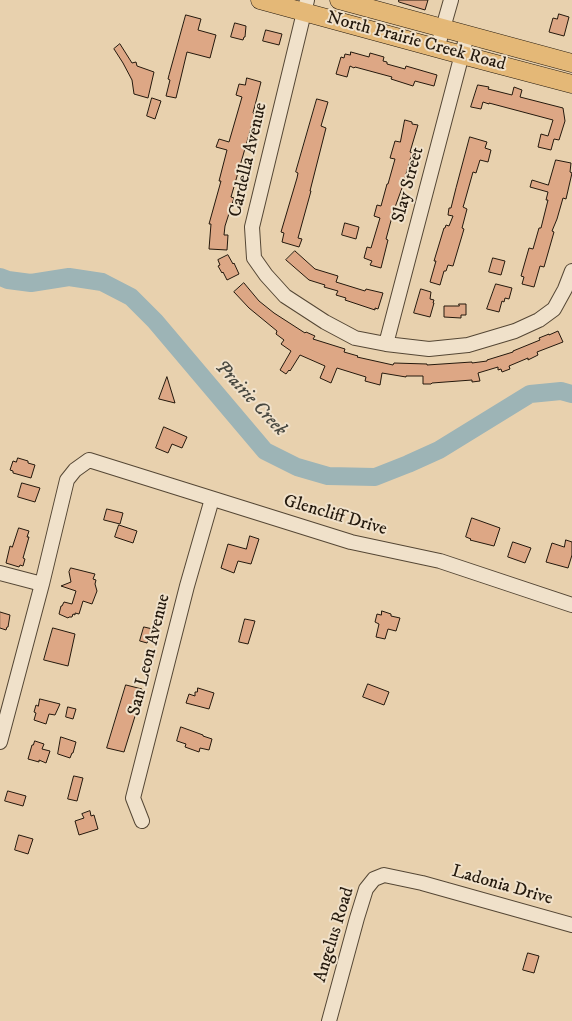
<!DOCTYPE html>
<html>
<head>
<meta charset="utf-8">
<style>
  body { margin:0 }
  canvas { display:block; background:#e8d1ae }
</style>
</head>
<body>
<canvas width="572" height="1021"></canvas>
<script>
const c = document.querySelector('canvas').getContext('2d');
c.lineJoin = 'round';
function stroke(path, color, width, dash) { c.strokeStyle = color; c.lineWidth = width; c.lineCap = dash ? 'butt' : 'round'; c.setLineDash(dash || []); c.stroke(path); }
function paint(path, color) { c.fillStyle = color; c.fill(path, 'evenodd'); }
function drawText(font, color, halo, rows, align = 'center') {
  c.font = font + ' "IM FELL DW Pica",serif'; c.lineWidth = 4; c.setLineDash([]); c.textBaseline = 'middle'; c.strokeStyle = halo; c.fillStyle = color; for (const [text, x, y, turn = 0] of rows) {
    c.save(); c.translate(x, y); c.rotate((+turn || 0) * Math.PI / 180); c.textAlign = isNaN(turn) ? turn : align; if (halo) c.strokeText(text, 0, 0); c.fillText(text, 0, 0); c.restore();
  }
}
stroke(new Path2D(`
  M 0,277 L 8,280 L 31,283 L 69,277 L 102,282 L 131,297 L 155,321 L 265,451 L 297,467 L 328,476 L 375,477 L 408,464 L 439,450 L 530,394 L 561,391 L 572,394`), '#9db4b6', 18);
const building = new Path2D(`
  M 399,0 L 428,0 L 425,10 L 399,2 Z
  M 559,14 L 569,17 L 564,36 L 549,32 L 553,18 L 557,19 Z
  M 186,15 L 201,19 L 198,30 L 216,35 L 210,58 L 187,52 L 176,98 L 166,96 L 170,80 L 168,79 L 169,75 Z
  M 235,23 L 246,26 L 245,37 L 244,37 L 243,40 L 231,37 Z
  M 266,30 L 282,34 L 279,45 L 263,41 Z
  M 120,44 L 132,63 L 136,62 L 137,66 L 154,72 L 148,98 L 134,94 L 132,80 L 123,63 L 114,49 Z
  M 351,52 L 369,57 L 370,53 L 384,57 L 383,61 L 387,62 L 387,64 L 405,69 L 406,66 L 437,75 L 434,86 L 415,81 L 413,86 L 391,79 L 392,77 L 355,67 L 354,68 L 350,66 L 347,77 L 336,74 L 341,57 L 344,58 L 345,54 L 350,55 Z
  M 247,78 L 261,82 L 253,113 L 255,114 L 231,197 L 234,198 L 225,226 L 224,235 L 228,235 L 227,250 L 209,249 L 211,224 L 209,224 L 221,181 L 219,181 L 227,150 L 216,147 L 219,139 L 229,142 L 242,97 L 236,95 L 239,84 L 245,85 Z
  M 478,85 L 489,87 L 488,89 L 512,95 L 514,87 L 522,90 L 520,97 L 563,108 L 565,121 L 559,140 L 554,139 L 551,150 L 538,147 L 541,134 L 548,136 L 553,120 L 489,103 L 489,104 L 483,102 L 481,109 L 471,107 Z
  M 152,98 L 161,101 L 155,119 L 147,116 Z
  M 317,99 L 328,102 L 321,126 L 326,128 L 310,191 L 311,191 L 298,238 L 302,239 L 299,247 L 282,242 L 284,233 L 281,232 L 297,178 L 298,173 L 296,172 Z
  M 405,120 L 412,122 L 412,124 L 418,125 L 410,152 L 412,153 L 402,188 L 394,210 L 396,211 L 394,218 L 392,217 L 386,239 L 388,240 L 381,268 L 370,265 L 372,261 L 364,258 L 367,247 L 371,248 L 380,218 L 374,216 L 377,205 L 381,206 L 387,184 L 388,184 L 395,159 L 390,158 L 395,141 L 400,142 Z
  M 470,137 L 487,142 L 485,148 L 491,150 L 488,162 L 480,160 L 476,173 L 473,172 L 464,204 L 463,207 L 467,209 L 462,228 L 464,229 L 453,266 L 448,265 L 446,271 L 444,271 L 440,285 L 430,282 L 436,261 L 434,261 L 444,228 L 445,228 L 446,225 L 449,226 L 453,216 L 448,215 L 449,208 L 451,208 L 456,188 Z
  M 556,160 L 571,163 L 570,172 L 572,173 L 566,199 L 563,198 L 557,219 L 552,231 L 554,232 L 544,267 L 540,266 L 534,287 L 522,284 L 524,277 L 521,276 L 529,248 L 533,249 L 539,228 L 541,228 L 548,200 L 546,200 L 548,192 L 530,187 L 532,180 L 548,185 Z
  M 345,223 L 359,227 L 356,239 L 342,235 Z
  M 295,251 L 315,269 L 338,276 L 336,282 L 365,291 L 366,289 L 383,293 L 378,309 L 375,308 L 375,310 L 345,300 L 346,298 L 336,295 L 338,291 L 324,287 L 325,285 L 309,280 L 286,260 Z
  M 228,255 L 233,264 L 234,263 L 239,274 L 227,280 L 223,272 L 222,273 L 218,266 L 220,265 L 218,260 Z
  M 493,258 L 505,261 L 501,275 L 489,272 Z
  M 244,283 L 259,301 L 274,313 L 305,333 L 306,332 L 315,336 L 313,339 L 345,349 L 344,352 L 358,356 L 357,357 L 393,365 L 394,363 L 427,364 L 427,365 L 472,362 L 472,363 L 487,361 L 487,360 L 513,352 L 513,351 L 540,340 L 539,338 L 549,334 L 549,335 L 558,331 L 563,342 L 537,352 L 538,355 L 528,360 L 528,358 L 509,366 L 510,369 L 502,372 L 501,369 L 498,370 L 498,367 L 478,373 L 480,381 L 472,382 L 472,380 L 432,383 L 431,384 L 423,384 L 423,376 L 406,376 L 406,377 L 382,373 L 380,385 L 365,381 L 366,377 L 337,368 L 331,383 L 320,378 L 325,366 L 300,355 L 290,371 L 289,370 L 286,374 L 280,370 L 291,351 L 281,344 L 284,340 L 276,334 L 277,331 L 249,308 L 234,292 Z
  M 496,284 L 512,288 L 509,299 L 505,298 L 504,302 L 502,301 L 499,312 L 487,309 Z
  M 421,289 L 431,292 L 430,299 L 434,300 L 433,303 L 434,303 L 430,317 L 414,313 Z
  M 459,304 L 466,304 L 466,315 L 461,315 L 461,318 L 444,317 L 444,306 L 459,306 Z
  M 167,377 L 175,403 L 159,399 Z
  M 164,427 L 187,437 L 182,448 L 172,444 L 168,453 L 156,448 Z
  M 18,458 L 28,461 L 28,463 L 35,465 L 31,478 L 13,473 L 13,471 L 10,470 L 13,461 L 16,462 Z
  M 22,483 L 40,488 L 35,502 L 18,497 Z
  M 107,509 L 123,513 L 120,524 L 104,520 Z
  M 472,518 L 500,528 L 494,546 L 470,540 L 471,539 L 466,537 Z
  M 119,525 L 137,531 L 133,543 L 115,537 Z
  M 19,528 L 29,531 L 27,537 L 29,537 L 23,558 L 25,559 L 23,566 L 20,565 L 19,567 L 6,563 L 10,546 L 12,547 Z
  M 250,536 L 259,539 L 251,564 L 238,561 L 234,573 L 221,568 L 228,544 L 246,549 Z
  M 566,540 L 572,542 L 572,555 L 568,568 L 546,562 L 552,543 L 564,547 Z
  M 513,542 L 531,548 L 525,563 L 508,557 Z
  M 71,568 L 95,574 L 93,579 L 96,580 L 95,584 L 97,591 L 92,604 L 83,601 L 79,614 L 75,613 L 75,615 L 73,614 L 72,617 L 69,617 L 68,618 L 59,614 L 61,606 L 62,606 L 64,602 L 72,604 L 76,591 L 61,586 L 71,582 L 69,572 Z
  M 382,611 L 391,614 L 391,616 L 400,618 L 396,631 L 388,629 L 385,639 L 376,637 L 379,624 L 375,622 L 377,614 L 381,615 Z
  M 0,612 L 10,615 L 8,627 L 7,627 L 6,630 L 0,628 Z
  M 245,619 L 255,621 L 248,644 L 239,642 Z
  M 144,627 L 157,630 L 154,641 L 148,640 L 147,643 L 140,641 Z
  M 53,628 L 75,634 L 68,666 L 44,660 Z
  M 368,684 L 389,692 L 384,705 L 363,697 Z
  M 126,685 L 142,689 L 140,698 L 136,697 L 132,712 L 136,713 L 124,752 L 107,748 Z
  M 198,688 L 214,693 L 209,709 L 186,703 L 189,694 L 195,696 L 195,692 L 197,692 Z
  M 40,699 L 60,704 L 55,715 L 49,714 L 46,724 L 34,720 L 36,713 L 34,712 L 36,705 L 38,706 Z
  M 68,707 L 76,709 L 73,719 L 66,717 Z
  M 181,727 L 203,735 L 203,736 L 212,739 L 209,750 L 200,748 L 199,752 L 185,747 L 186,744 L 177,741 Z
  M 61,737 L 76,742 L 73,753 L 72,753 L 70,758 L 58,754 Z
  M 35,741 L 44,744 L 42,749 L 50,751 L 46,763 L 39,760 L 39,762 L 28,759 L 32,745 L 33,745 Z
  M 74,776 L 83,778 L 77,801 L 68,799 Z
  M 8,791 L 26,796 L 23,806 L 5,801 Z
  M 90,811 L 91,816 L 94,815 L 98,829 L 79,835 L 75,821 L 84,818 L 82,814 Z
  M 19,835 L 33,839 L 28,854 L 15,850 Z
  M 528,953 L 539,956 L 534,973 L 523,970 Z`);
paint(building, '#dda785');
stroke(building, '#24190d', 1);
const minor = new Path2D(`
  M 307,0 L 252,227 L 254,258 L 266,275 L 285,296 L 325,322 L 355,338 L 386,344 L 429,349 L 468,345 L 515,331 L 539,320 L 554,309 L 565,289 L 572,271
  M 437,49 L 451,0
  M 386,344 L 467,35
  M 0,573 L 42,584
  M 0,742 L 42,584 L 67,480 L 75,470 L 89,460 L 351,542 L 440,561 L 572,605
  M 142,821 L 133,798 L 187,586 L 212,499
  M 329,1021 L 357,918 L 366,889 L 374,879 L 384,875 L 422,883 L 572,925`);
const major = new Path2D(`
  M 260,0 L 462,55 L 572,84
  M 339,0 L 572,63`);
stroke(minor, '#554735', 16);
stroke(major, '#24190d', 19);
stroke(minor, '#f0e1ca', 14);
stroke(major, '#e4b877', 18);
drawText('18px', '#24190d', '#f0e1ca', [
  ["North Prairie Creek Road",416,42,15],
  ["Cardella Avenue",249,160,-77],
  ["Slay Street",409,185,-75],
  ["Glencliff Drive",335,516,16],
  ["San Leon Avenue",150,655,-76],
  ["Ladonia Drive",502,886,16],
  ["Angelus Road",335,935,-73]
]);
drawText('italic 19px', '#484840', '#f0e1ca', [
  ["Prairie Creek",250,399,47]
]);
</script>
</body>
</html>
